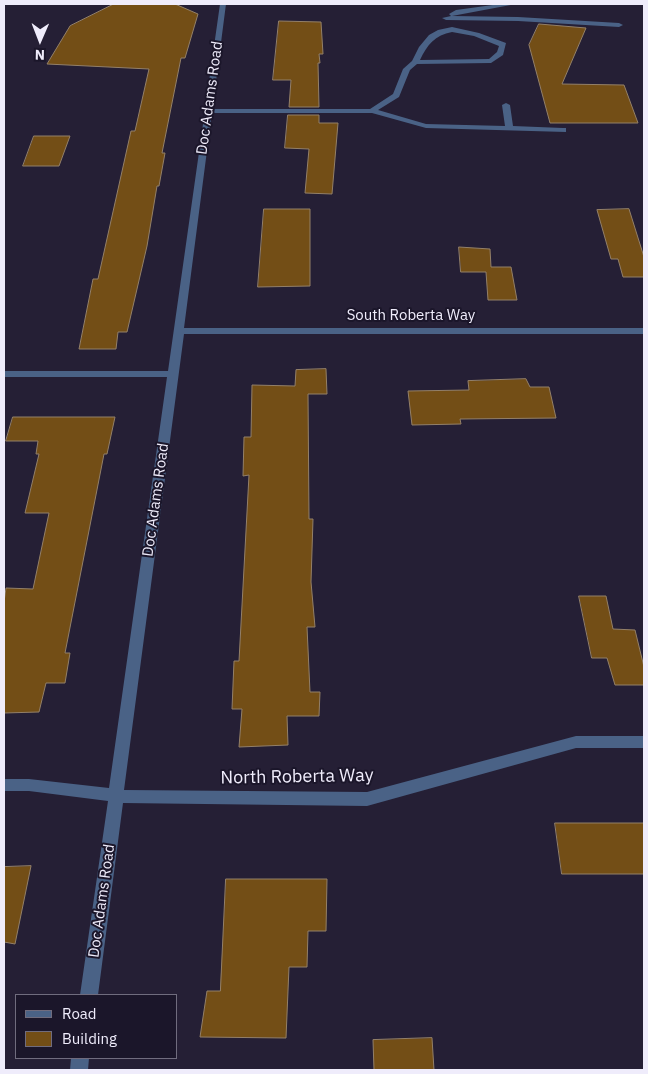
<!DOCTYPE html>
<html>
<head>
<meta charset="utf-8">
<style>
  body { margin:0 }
  #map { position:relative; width:648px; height:1074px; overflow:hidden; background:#251f35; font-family:"IBM Plex Sans",sans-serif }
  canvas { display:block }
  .frame { position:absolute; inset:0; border:5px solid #efecfb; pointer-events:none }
  .legend { position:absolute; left:15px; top:994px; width:162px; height:65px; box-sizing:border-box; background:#1b162a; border:1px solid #706c7e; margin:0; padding:6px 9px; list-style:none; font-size:15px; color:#efecfb }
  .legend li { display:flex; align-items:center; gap:10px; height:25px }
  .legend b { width:25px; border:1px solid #706c7e }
  .north { position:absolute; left:15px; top:15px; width:50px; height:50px; -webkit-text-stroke:4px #1b162a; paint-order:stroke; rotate:181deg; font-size:14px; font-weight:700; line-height:20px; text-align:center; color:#efecfb }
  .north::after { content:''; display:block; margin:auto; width:18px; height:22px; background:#efecfb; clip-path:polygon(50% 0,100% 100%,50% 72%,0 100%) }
</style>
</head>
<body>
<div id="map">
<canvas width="648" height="1074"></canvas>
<div class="frame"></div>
<ul class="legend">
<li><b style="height:6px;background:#4a6286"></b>Road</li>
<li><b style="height:14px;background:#734e16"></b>Building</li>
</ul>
<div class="north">N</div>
</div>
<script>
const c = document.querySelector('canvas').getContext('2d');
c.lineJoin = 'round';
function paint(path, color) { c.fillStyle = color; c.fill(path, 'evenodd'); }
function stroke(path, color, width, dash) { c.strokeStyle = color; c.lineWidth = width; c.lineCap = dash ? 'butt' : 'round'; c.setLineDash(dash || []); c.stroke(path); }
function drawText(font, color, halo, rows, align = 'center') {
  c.font = font + ' "IBM Plex Sans",sans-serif'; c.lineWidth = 4; c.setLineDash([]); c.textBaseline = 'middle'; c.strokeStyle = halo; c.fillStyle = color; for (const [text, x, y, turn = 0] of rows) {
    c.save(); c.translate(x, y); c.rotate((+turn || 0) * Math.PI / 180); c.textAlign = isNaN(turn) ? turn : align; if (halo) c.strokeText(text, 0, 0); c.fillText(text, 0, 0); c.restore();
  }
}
const building = new Path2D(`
  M 114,4 L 175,4 L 198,14 L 185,58 L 181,58 L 162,153 L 165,153 L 159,186 L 157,186 L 147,246 L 127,332 L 118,332 L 116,349 L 79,349 L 93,279 L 98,279 L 131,131 L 135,131 L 149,69 L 47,64 L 70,26 Z
  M 279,21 L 321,22 L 323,54 L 319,54 L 320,63 L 318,63 L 319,107 L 289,107 L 291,80 L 273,80 Z
  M 539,24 L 586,28 L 562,84 L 624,85 L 638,123 L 550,123 L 529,45 Z
  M 288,115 L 319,115 L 319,123 L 338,123 L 332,194 L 305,193 L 309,149 L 285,148 Z
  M 34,136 L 70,136 L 59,166 L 23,166 Z
  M 264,209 L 310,209 L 310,286 L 258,287 Z
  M 629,209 L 644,257 L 644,277 L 623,277 L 618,259 L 611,259 L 597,210 Z
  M 459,247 L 490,249 L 491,267 L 511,267 L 517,300 L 488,300 L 486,272 L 461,272 Z
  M 326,369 L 327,394 L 308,394 L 309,519 L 313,519 L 311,582 L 315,627 L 307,627 L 310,692 L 320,692 L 319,716 L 287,716 L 288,745 L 239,747 L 242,709 L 232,709 L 234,661 L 239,661 L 249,475 L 243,476 L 244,437 L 251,437 L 252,385 L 295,386 L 296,370 Z
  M 526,379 L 530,387 L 549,387 L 556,418 L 460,419 L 461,424 L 412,425 L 408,391 L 469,390 L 468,381 Z
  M 13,417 L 115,417 L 107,454 L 104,454 L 65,653 L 70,653 L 65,683 L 46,683 L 39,712 L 4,713 L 4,602 L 6,588 L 33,589 L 49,513 L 25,513 L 39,454 L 36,454 L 38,441 L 6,441 Z
  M 579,596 L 606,596 L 613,629 L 635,630 L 644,667 L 644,685 L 615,685 L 607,658 L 592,658 Z
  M 555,823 L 644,823 L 644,874 L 562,874 Z
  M 31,866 L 15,944 L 4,942 L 4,867 Z
  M 226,879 L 327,879 L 326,931 L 308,931 L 307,967 L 289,967 L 286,1038 L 200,1037 L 207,991 L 220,991 Z
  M 432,1038 L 434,1070 L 374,1070 L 373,1040 Z`);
paint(building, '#734e16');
stroke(building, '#938069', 1);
paint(new Path2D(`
  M 500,4 L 516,4 L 452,16 L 518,17 L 619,23 L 623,25 L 619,27 L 518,21 L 446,20 L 442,18 L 451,16 L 449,14 L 456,10 Z
  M 452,27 L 479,33 L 506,43 L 503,55 L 491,63 L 417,64 L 410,70 L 399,97 L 378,110 L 426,124 L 505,126 L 502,105 L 506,103 L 510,105 L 513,126 L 563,128 L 566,128 L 566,132 L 426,128 L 372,113 L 209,113 L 205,111 L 209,109 L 370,109 L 393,94 L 403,69 L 412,61 L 419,47 L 429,35 L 438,30 ZM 452,32 L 474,36 L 499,46 L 497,52 L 489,59 L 420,60 C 427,45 435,35 452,32 Z`), '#4a6286');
paint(new Path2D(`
  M 220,4 L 226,4 L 184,328 L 644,328 L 644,334 L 184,334 L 124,790 L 367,792 L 576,736 L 644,736 L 644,748 L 576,748 L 367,806 L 123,803 L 98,995 L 80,995 L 108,801 L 29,791 L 4,791 L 4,779 L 29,779 L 109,788 L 167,377 L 4,377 L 4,371 L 168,371 Z
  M 71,1058 L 89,1058 L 88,1070 L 70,1070 Z`), '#4a6286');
drawText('15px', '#efecfb', '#1b162a', [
  ["Doc Adams Road",210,98,-82],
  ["South Roberta Way",411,316],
  ["Doc Adams Road",156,500,-82],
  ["Doc Adams Road",102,901,-82]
]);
drawText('18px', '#efecfb', '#1b162a', [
  ["North Roberta Way",297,777,-1]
]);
</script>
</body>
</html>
